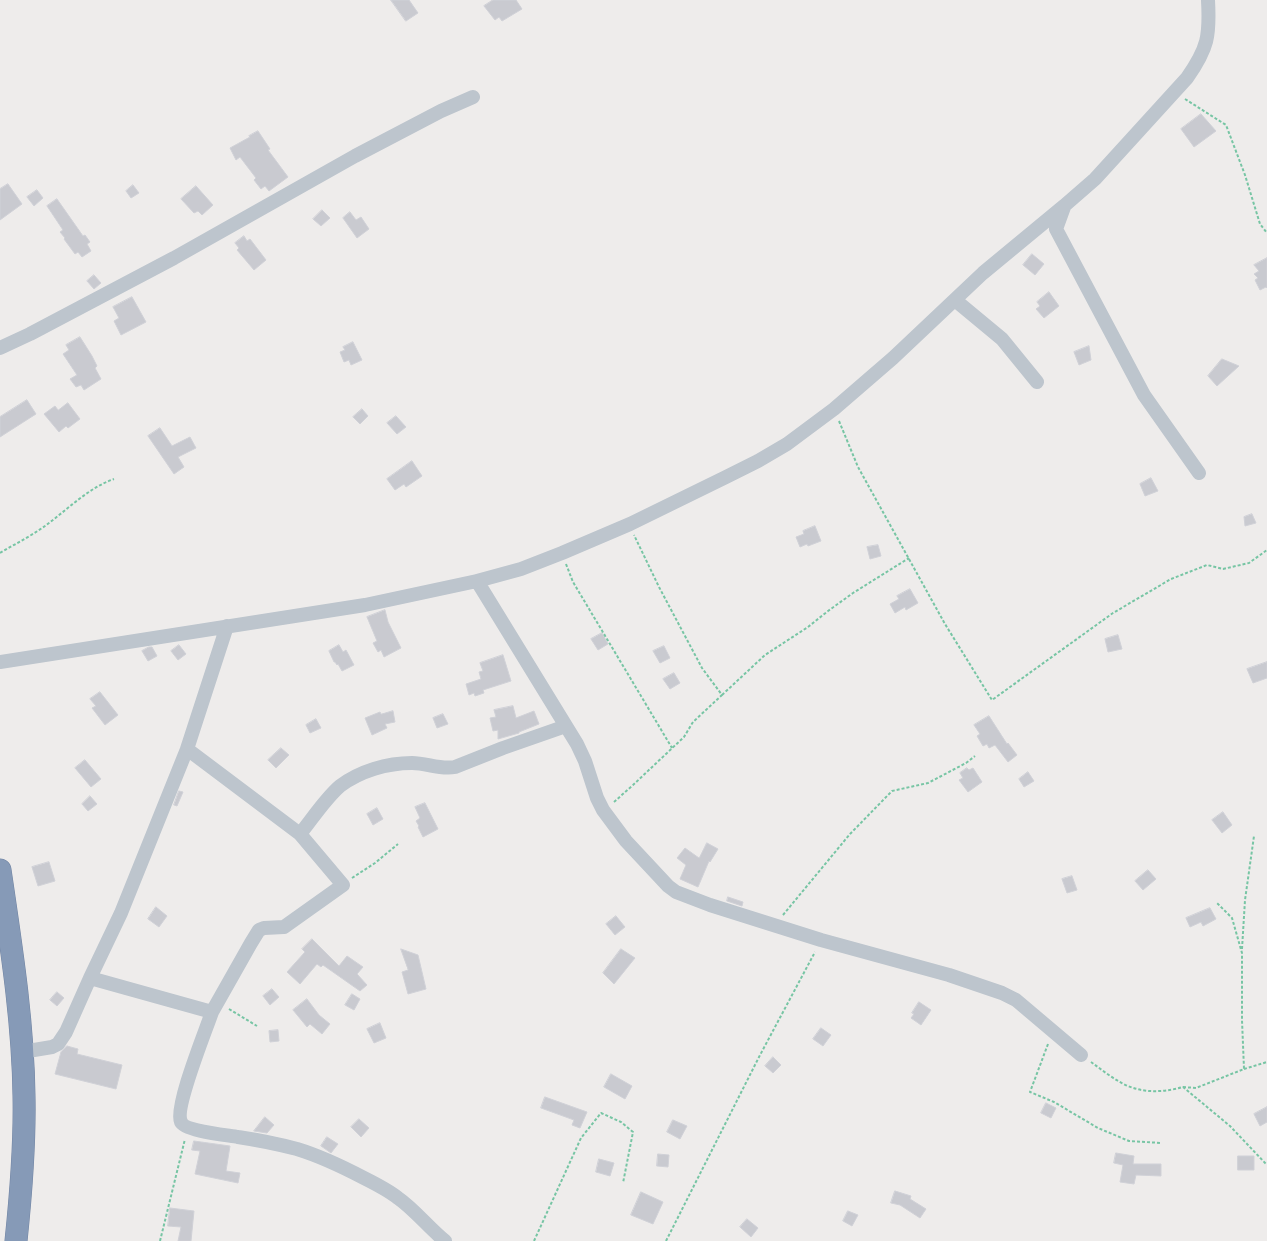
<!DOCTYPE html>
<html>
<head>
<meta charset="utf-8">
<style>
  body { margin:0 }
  canvas { display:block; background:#eeeceb }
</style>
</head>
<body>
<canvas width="1267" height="1241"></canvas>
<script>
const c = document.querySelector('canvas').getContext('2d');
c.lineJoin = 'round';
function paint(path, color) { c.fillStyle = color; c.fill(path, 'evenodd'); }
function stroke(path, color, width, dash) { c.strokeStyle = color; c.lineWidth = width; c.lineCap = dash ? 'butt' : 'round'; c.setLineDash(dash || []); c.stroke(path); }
const building = new Path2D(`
  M 391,0 L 409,0 L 418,13 L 406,21 Z
  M 493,0 L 516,0 L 522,9 L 502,21 L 499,17 L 495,20 L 484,6 Z
  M 1201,114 L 1216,131 L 1194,147 L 1181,129 Z
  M 258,131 L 270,149 L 268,150 L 288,177 L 269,191 L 265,186 L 261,189 L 254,180 L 256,178 L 240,157 L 236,160 L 230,148 L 250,137 L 249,136 Z
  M 8,184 L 22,204 L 0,220 L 0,189 Z
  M 133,185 L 139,193 L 131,198 L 126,191 Z
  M 196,186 L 213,205 L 202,215 L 198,211 L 194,213 L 181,199 Z
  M 37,190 L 43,198 L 34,206 L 27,197 Z
  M 57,199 L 83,236 L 85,235 L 90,242 L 87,244 L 91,251 L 82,257 L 78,252 L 75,254 L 64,239 L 65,238 L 60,232 L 63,230 L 47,206 Z
  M 322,210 L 330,218 L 321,226 L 313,219 Z
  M 350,212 L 356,220 L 361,217 L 369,229 L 357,238 L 343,218 Z
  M 244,236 L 247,241 L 250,239 L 266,260 L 254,270 L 237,250 L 239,248 L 235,243 Z
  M 1032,254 L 1044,264 L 1035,275 L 1023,265 Z
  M 1267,258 L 1267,288 L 1266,287 L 1260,290 L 1255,280 L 1258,278 L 1254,274 L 1259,271 L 1254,265 Z
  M 94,275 L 101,283 L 94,289 L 87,281 Z
  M 1049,292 L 1059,306 L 1044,318 L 1036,309 L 1040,306 L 1037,302 Z
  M 132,297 L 146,322 L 121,335 L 114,321 L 119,318 L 113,307 Z
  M 80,337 L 92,356 L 97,366 L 95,368 L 101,379 L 84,390 L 81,385 L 76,387 L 70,379 L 77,375 L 63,354 L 69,350 L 66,345 Z
  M 353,342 L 362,360 L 351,365 L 349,360 L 344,362 L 340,352 L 345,350 L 343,347 Z
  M 1089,346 L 1091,360 L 1079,365 L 1074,352 Z
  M 1222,359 L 1239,366 L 1217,386 L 1208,376 Z
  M 27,400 L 36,414 L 0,437 L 0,417 Z
  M 68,403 L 80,419 L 68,428 L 66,426 L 59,432 L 44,414 L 55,406 L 58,410 Z
  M 362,409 L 368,416 L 360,424 L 353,417 Z
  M 396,416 L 406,427 L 397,434 L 387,423 Z
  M 160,428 L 172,446 L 190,437 L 196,448 L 178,457 L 184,467 L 174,474 L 148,436 Z
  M 412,461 L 422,476 L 406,487 L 404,484 L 395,490 L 387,479 Z
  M 1151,478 L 1158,491 L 1145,496 L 1140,484 Z
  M 1252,514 L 1256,523 L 1245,526 L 1244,517 Z
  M 815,526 L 821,541 L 808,546 L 807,544 L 800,547 L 796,537 L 804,534 L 803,531 Z
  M 878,545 L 881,556 L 870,559 L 867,547 Z
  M 910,589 L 918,603 L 906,610 L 905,607 L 895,613 L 890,604 L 899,599 L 897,596 Z
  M 385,610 L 388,622 L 401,648 L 384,657 L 381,650 L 378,652 L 373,643 L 377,641 L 367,617 Z
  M 602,633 L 608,644 L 598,650 L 591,639 Z
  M 1118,635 L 1122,649 L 1108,652 L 1105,639 Z
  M 179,645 L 186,654 L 178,660 L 171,651 Z
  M 339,645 L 343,652 L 346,650 L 354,665 L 342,671 L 338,664 L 337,665 L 335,662 L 334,662 L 329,651 Z
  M 664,646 L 670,658 L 660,663 L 653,651 Z
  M 149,647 L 152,647 L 157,656 L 148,661 L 142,651 Z
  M 503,655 L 511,681 L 483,690 L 484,693 L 475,696 L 474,693 L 469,695 L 466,684 L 481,679 L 479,672 L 483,671 L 480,663 Z
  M 1267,662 L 1267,678 L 1253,683 L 1247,669 Z
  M 674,673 L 680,683 L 670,689 L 663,679 Z
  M 100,692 L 118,715 L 105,725 L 92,708 L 96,706 L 90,699 Z
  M 513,706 L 516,718 L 534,711 L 539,724 L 519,732 L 519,733 L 498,739 L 498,730 L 493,731 L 490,718 L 496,717 L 494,710 Z
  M 393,711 L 395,722 L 385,724 L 387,728 L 372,735 L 365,718 L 380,712 L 381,714 Z
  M 443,714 L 448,724 L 437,728 L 433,718 Z
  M 989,716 L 1007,744 L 1008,743 L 1017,755 L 1008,762 L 995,745 L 989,748 L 987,744 L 983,746 L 977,736 L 980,734 L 974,725 Z
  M 316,719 L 321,728 L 310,733 L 306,725 Z
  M 281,748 L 289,755 L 276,768 L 268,760 Z
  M 85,760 L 101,779 L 91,787 L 75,768 Z
  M 967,768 L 969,770 L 973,768 L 982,782 L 968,792 L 959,780 L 963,778 L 960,773 Z
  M 1028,772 L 1034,781 L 1024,787 L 1019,779 Z
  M 179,791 L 183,792 L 177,806 L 174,805 Z
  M 90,796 L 97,804 L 88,811 L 82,804 Z
  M 425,803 L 438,829 L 423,837 L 418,827 L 419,826 L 416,821 L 420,818 L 415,807 Z
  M 377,808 L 383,819 L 373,825 L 367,814 Z
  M 1223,812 L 1232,825 L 1222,833 L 1212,820 Z
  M 707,843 L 718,849 L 710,862 L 709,861 L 698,887 L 680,879 L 686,865 L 677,858 L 685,848 L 699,858 Z
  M 49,862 L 55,881 L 38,886 L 32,867 Z
  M 1148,870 L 1156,879 L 1143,890 L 1135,881 Z
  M 1072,876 L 1077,890 L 1067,893 L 1062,879 Z
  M 728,897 L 743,902 L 742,906 L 727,901 Z
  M 156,907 L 167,916 L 159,927 L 148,919 Z
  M 1210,908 L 1216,919 L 1203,926 L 1201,922 L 1190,927 L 1186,918 Z
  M 616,916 L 625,927 L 615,935 L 606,924 Z
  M 312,939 L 339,966 L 347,956 L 363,967 L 357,974 L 367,985 L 360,991 L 323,965 L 321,967 L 317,964 L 300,984 L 287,972 L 305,952 L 302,949 Z
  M 401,949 L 418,955 L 426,989 L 408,994 L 402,972 L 408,970 Z
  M 621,949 L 635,958 L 614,984 L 603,973 Z
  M 272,989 L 279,997 L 270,1005 L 263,996 Z
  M 57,992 L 64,998 L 57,1006 L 50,1000 Z
  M 352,994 L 360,999 L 354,1010 L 345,1005 Z
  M 307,999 L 319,1015 L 330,1024 L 322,1034 L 310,1024 L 307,1027 L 293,1010 Z
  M 919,1002 L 931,1010 L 921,1025 L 911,1018 L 914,1014 L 912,1013 Z
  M 380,1023 L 386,1038 L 374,1043 L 367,1029 Z
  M 821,1028 L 831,1035 L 823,1046 L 813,1039 Z
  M 278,1030 L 279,1041 L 270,1042 L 269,1031 Z
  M 67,1046 L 78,1049 L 77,1054 L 122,1065 L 116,1089 L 55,1074 L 61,1052 Z
  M 773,1057 L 781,1065 L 773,1073 L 765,1066 Z
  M 611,1074 L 632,1086 L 625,1099 L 604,1087 Z
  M 545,1097 L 587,1112 L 580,1128 L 572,1125 L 574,1120 L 541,1108 Z
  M 1046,1103 L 1056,1108 L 1051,1118 L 1041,1113 Z
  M 1267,1107 L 1267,1122 L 1260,1126 L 1254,1114 Z
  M 265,1117 L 274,1125 L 267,1133 L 254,1131 Z
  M 359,1119 L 369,1128 L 361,1137 L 351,1127 Z
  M 673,1120 L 687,1126 L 680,1139 L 667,1132 Z
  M 327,1137 L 338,1144 L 331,1153 L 321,1146 Z
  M 194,1141 L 230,1146 L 226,1171 L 240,1173 L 238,1183 L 195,1174 L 200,1151 L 192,1150 Z
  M 1116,1153 L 1134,1156 L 1133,1164 L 1161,1164 L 1161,1176 L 1136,1175 L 1134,1184 L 1120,1182 L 1123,1165 L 1114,1163 Z
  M 658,1154 L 669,1155 L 668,1167 L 657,1166 Z
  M 1238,1156 L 1254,1156 L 1254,1170 L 1238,1170 Z
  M 599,1159 L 614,1163 L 610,1176 L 596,1172 Z
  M 895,1191 L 911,1196 L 910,1199 L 926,1209 L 920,1218 L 900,1205 L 891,1203 Z
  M 641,1192 L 663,1202 L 653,1224 L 631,1215 Z
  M 170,1208 L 194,1211 L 191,1241 L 178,1241 L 181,1227 L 168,1226 Z
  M 848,1211 L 858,1215 L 852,1226 L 843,1221 Z
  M 747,1219 L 758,1228 L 751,1237 L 740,1227 Z`);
paint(building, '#c9cad0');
stroke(building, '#d0d1d7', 1);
const highway = new Path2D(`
  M 0,870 C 11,945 23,1020 24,1096 C 25,1144 21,1193 16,1241`);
stroke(highway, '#7285a3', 23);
stroke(new Path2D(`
  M 1185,99 L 1226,125 L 1245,175 L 1260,224 L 1267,233
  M 839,421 L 858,467 L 945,624 L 992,700 L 1113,613 L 1171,579 L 1207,565 L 1223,569 L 1249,563 L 1267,550
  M 0,553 C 15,544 31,536 45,526 C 67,510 88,488 114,479
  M 566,564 L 573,582 L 672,748
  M 722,695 L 765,655 L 808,627 L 828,611 L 853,593 L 909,558
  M 614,802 L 633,785 L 684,737 L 693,722 L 722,695 L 702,668 L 659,587 L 634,535
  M 352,878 L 375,863 L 398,844
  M 783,915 L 850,834 L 892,791 L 928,783 L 966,763 L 975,756
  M 1242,949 L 1245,900 L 1254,836
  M 229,1009 L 257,1026
  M 1048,1044 L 1030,1092 L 1054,1102 L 1098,1128 L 1129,1141 L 1161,1143
  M 1091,1062 C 1105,1072 1120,1085 1137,1089 C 1152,1093 1169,1091 1183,1087 L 1230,1126 L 1267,1165
  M 1244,1069 L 1267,1062
  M 1183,1087 L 1196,1088 L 1244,1069 L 1242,1020 L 1242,953 L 1232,918 L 1217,903
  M 160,1241 L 185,1139
  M 534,1241 L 581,1138 L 601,1113 L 621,1122 L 633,1132 L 623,1183
  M 666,1241 L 759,1057 L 815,952`), '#77c5a4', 2, [3, 2]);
stroke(new Path2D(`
  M 1064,207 L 1056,229 L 1144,395 L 1199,473
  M 955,300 L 1002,339 L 1037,382
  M 0,348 L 30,334 L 174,258 L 355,156 L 441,111 L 473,97
  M 477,581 L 577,744 L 585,761 L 597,798 L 603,810 L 626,841 L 668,886 L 676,892 L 710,905 L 821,940 L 949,975 L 1002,993 L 1016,1000 L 1081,1055
  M 0,662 L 365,605 L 477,581 L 521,569 L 562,553 L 630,524 L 726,477 L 758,461 L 787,444 L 834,409 L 893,358 L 983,273 L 1064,206 L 1095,179 L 1187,78 C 1208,48 1210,36 1208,0
  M 187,749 L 300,834
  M 90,978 L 212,1012 C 206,1030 174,1108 181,1122 C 185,1131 227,1135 238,1137 C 258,1140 278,1144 297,1149 C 320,1156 343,1167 364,1178 C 376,1184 388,1190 398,1198 C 414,1209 429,1228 445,1241
  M 212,1012 L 251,943 L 259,930 L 264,928 L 284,927 L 343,885 L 300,834 C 313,818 325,799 340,786 C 360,771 387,763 412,763 C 427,763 440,770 455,767 L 503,748 L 566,726
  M 22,1052 L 52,1047 L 58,1044 L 66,1032 L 90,978 L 121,913 L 187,749 L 227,626`), '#bdc5cd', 14);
stroke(highway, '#869ab7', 22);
</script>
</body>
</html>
